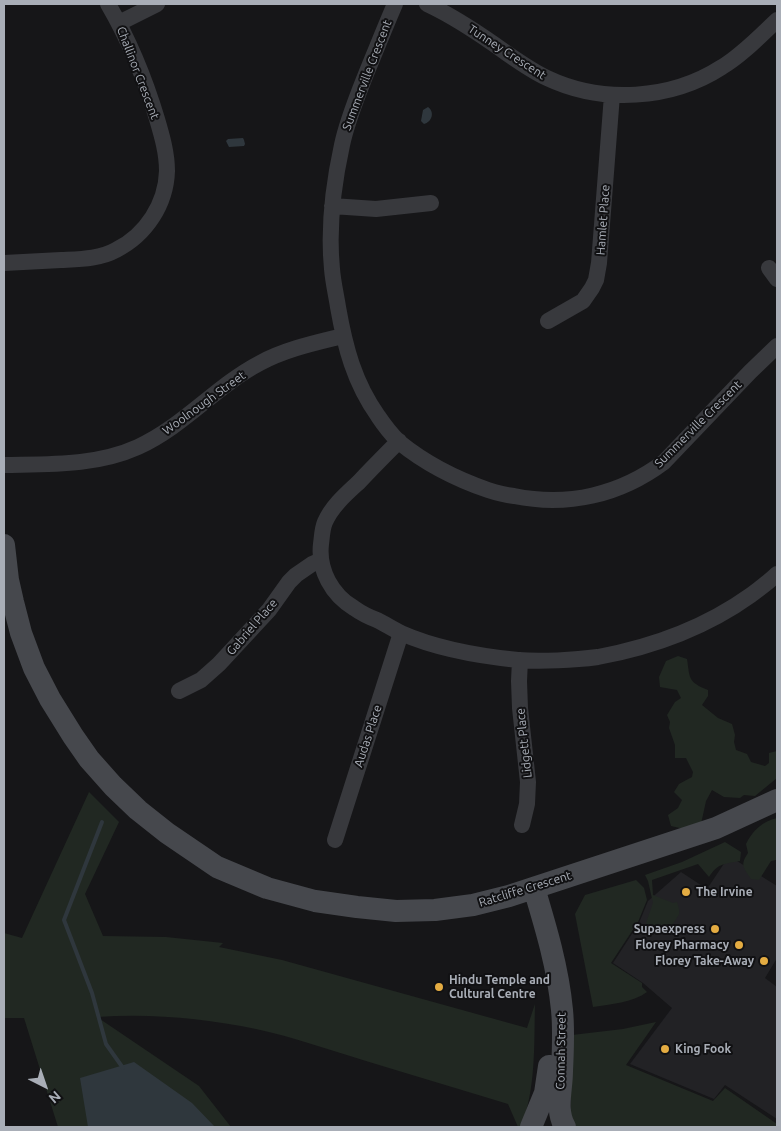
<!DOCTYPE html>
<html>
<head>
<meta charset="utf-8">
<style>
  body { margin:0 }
  #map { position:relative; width:781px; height:1131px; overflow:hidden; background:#161618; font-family:Ubuntu,sans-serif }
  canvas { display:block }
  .frame { position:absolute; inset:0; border:5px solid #a9aeb7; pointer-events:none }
  .north { position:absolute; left:20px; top:1061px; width:50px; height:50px; -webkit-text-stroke:4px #111113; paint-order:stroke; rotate:139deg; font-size:14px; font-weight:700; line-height:20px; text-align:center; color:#a9aeb7 }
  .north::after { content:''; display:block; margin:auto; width:18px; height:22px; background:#a9aeb7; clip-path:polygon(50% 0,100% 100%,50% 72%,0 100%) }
</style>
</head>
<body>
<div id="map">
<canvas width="781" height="1131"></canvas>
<div class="frame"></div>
<div class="north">N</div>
</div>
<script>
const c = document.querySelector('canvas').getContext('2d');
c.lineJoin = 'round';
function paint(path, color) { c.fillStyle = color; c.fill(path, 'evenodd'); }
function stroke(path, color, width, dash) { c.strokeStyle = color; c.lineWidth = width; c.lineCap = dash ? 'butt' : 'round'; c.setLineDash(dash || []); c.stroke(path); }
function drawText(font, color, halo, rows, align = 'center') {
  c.font = font + ' Ubuntu,sans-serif'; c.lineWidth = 4; c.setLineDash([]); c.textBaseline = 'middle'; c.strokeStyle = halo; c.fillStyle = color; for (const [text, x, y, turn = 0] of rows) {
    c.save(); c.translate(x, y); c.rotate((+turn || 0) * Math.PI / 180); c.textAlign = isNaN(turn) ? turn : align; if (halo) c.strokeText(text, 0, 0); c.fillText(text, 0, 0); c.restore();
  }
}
paint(new Path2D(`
  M 729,856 L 777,886 L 777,958 L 765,978 L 777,987 L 777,1119 L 725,1085 L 714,1099 L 630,1064 L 672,1008 L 643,983 L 613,963 L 639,923 L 648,901 L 681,872 L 707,889 Z`), '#222225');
paint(new Path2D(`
  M 678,656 L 687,659 C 690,679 688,682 708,690 L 708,696 L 702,705 L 718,718 L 732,724 L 735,735 L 734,742 L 736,750 L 747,754 L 751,762 L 765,766 L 769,763 L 769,753 L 777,751 L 777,778 L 755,796 L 744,795 L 740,798 L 724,797 L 712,790 L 706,801 L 701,824 L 684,829 L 671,826 L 668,815 L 678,808 L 682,800 L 674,792 L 679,784 L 692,777 L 693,772 L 686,758 L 675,758 L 675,745 L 669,728 L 670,722 L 667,715 L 675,702 L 681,698 L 677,690 L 660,687 L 659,677 L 666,661 Z
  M 89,792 L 119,822 L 85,894 L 103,936 L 166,937 L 223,943 L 219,947 L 282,960 L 527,1028 L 535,1004 C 534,1045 536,1089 521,1127 L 518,1127 L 508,1104 C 461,1090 413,1075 366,1061 C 330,1050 293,1037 256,1029 C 204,1018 149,1013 97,1017 L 199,1086 L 231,1127 L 58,1127 L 24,1018 L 4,1018 L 4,933 L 22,938 Z
  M 777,818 L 777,862 L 776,860 L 771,861 L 759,880 L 751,879 C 743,867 740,865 748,853 L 746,844 C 752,831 763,821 777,818 Z
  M 725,842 L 741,852 L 740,861 C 724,864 718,863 709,877 L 698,864 L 652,880 L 653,895 L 673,903 L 677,902 C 678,906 680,910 679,914 C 676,920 667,934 659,932 C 655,931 650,926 646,923 L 653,903 L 648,881 L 645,875 L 682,862 Z
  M 636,880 L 644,888 L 647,900 L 638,922 L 611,963 L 642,983 L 642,987 L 647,992 C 632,1003 611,1004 593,1007 L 575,914 L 585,895 Z
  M 656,1022 L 626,1065 L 713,1101 L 725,1088 L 777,1124 L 777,1127 L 570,1127 L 572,1035 L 623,1029 Z`), '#212822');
paint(new Path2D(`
  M 428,107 C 435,112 432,122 424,124 L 421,121 L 423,110 Z
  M 243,138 L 244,140 L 245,144 L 244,146 L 229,147 L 226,141 L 228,139 Z
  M 134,1062 L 192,1103 L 215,1127 L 88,1127 L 80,1078 Z`), '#2f373d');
stroke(new Path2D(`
  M 102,822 L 64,920 L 92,993 L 106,1044 L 123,1068`), '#2f373d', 4);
stroke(new Path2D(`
  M 395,4 C 385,27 376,50 366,74 C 357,97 347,121 342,145 C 333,186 328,228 332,269 C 333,282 336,294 338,307 C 345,347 354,382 378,416 C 384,425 391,434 399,442 C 426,464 456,479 488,490 C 497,493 505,495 514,496 C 568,507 620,495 664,462 L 750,372 L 777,346
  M 427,4 C 455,17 480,34 505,52 C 518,61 532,71 547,78 C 602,104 671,100 722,67 C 742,55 760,36 777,20
  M 119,23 L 157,4
  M 332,206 L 376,209 L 431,203
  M 4,263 C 23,262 42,261 61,260 C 79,259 100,259 116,250 C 146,235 166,204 167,171 C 167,153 162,136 157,119 C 145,79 129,40 108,4
  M 769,268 L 777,279
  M 548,321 L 583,301 L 592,288 L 596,280 L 599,263 L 612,95
  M 399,441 C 385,455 372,468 359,482 C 346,494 332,506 325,522 C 322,529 322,537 321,544 C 318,570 332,595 354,608 C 361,613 369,617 377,620 C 385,624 393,629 401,633 C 437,649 478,656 518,660 C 540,662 575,660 598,657 C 652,647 705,628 751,595 C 760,588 769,582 777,574
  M 4,465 C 49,464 96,466 138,447 C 184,426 216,386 260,363 C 286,349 315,343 343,336
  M 520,660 L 519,681 L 520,708 L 528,782 L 527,804 L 522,825
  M 179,691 L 201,680 L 219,664 L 269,610 L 289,582 L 296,575 L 312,564 L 321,560
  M 335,840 L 401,633`), '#38393d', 16);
stroke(new Path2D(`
  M 4,545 L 8,580 L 13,602 L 21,633 L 34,668 L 50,699 L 73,736 L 89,759 L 113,786 L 138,810 L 167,833 L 217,867 L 267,888 L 315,901 L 357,907 L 396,911 L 435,910 L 473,905 L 509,896 L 716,828 L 777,800
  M 534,888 C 546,928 558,968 562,1010 C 564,1030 563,1051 562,1071 C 562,1090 555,1110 565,1127
  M 531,1127 L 545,1093 L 549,1066`), '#46484d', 22);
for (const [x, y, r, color] of [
  [686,892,5,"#e4ac42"],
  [715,929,5,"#e4ac42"],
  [739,945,5,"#e4ac42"],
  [764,961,5,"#e4ac42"],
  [439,987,5,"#e4ac42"],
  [665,1049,5,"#e4ac42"]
]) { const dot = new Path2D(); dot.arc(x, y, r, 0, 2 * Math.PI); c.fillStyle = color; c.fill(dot); stroke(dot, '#111113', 2); }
drawText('12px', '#a9aeb7', '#111113', [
  ["Tunney Crescent",507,52,33],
  ["Challinor Crescent",138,73,69],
  ["Summerville Crescent",367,75,-69],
  ["Hamlet Place",603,220,-86],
  ["Woolnough Street",204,403,-36],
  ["Summerville Crescent",698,424,-45],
  ["Gabriel Place",252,627,-49],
  ["Audas Place",368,736,-72],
  ["Lidgett Place",524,743,-96],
  ["Ratcliffe Crescent",525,889,-17],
  ["Connah Street",561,1051,-89]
]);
drawText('bold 12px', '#a9aeb7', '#111113', [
  ["The Irvine",696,892],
  ["Supaexpress",705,929,"right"],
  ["Florey Pharmacy",729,945,"right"],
  ["Florey Take-Away",754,961,"right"],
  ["Hindu Temple and",449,980],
  ["Cultural Centre",449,994],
  ["King Fook",675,1049]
], 'left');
</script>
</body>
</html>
